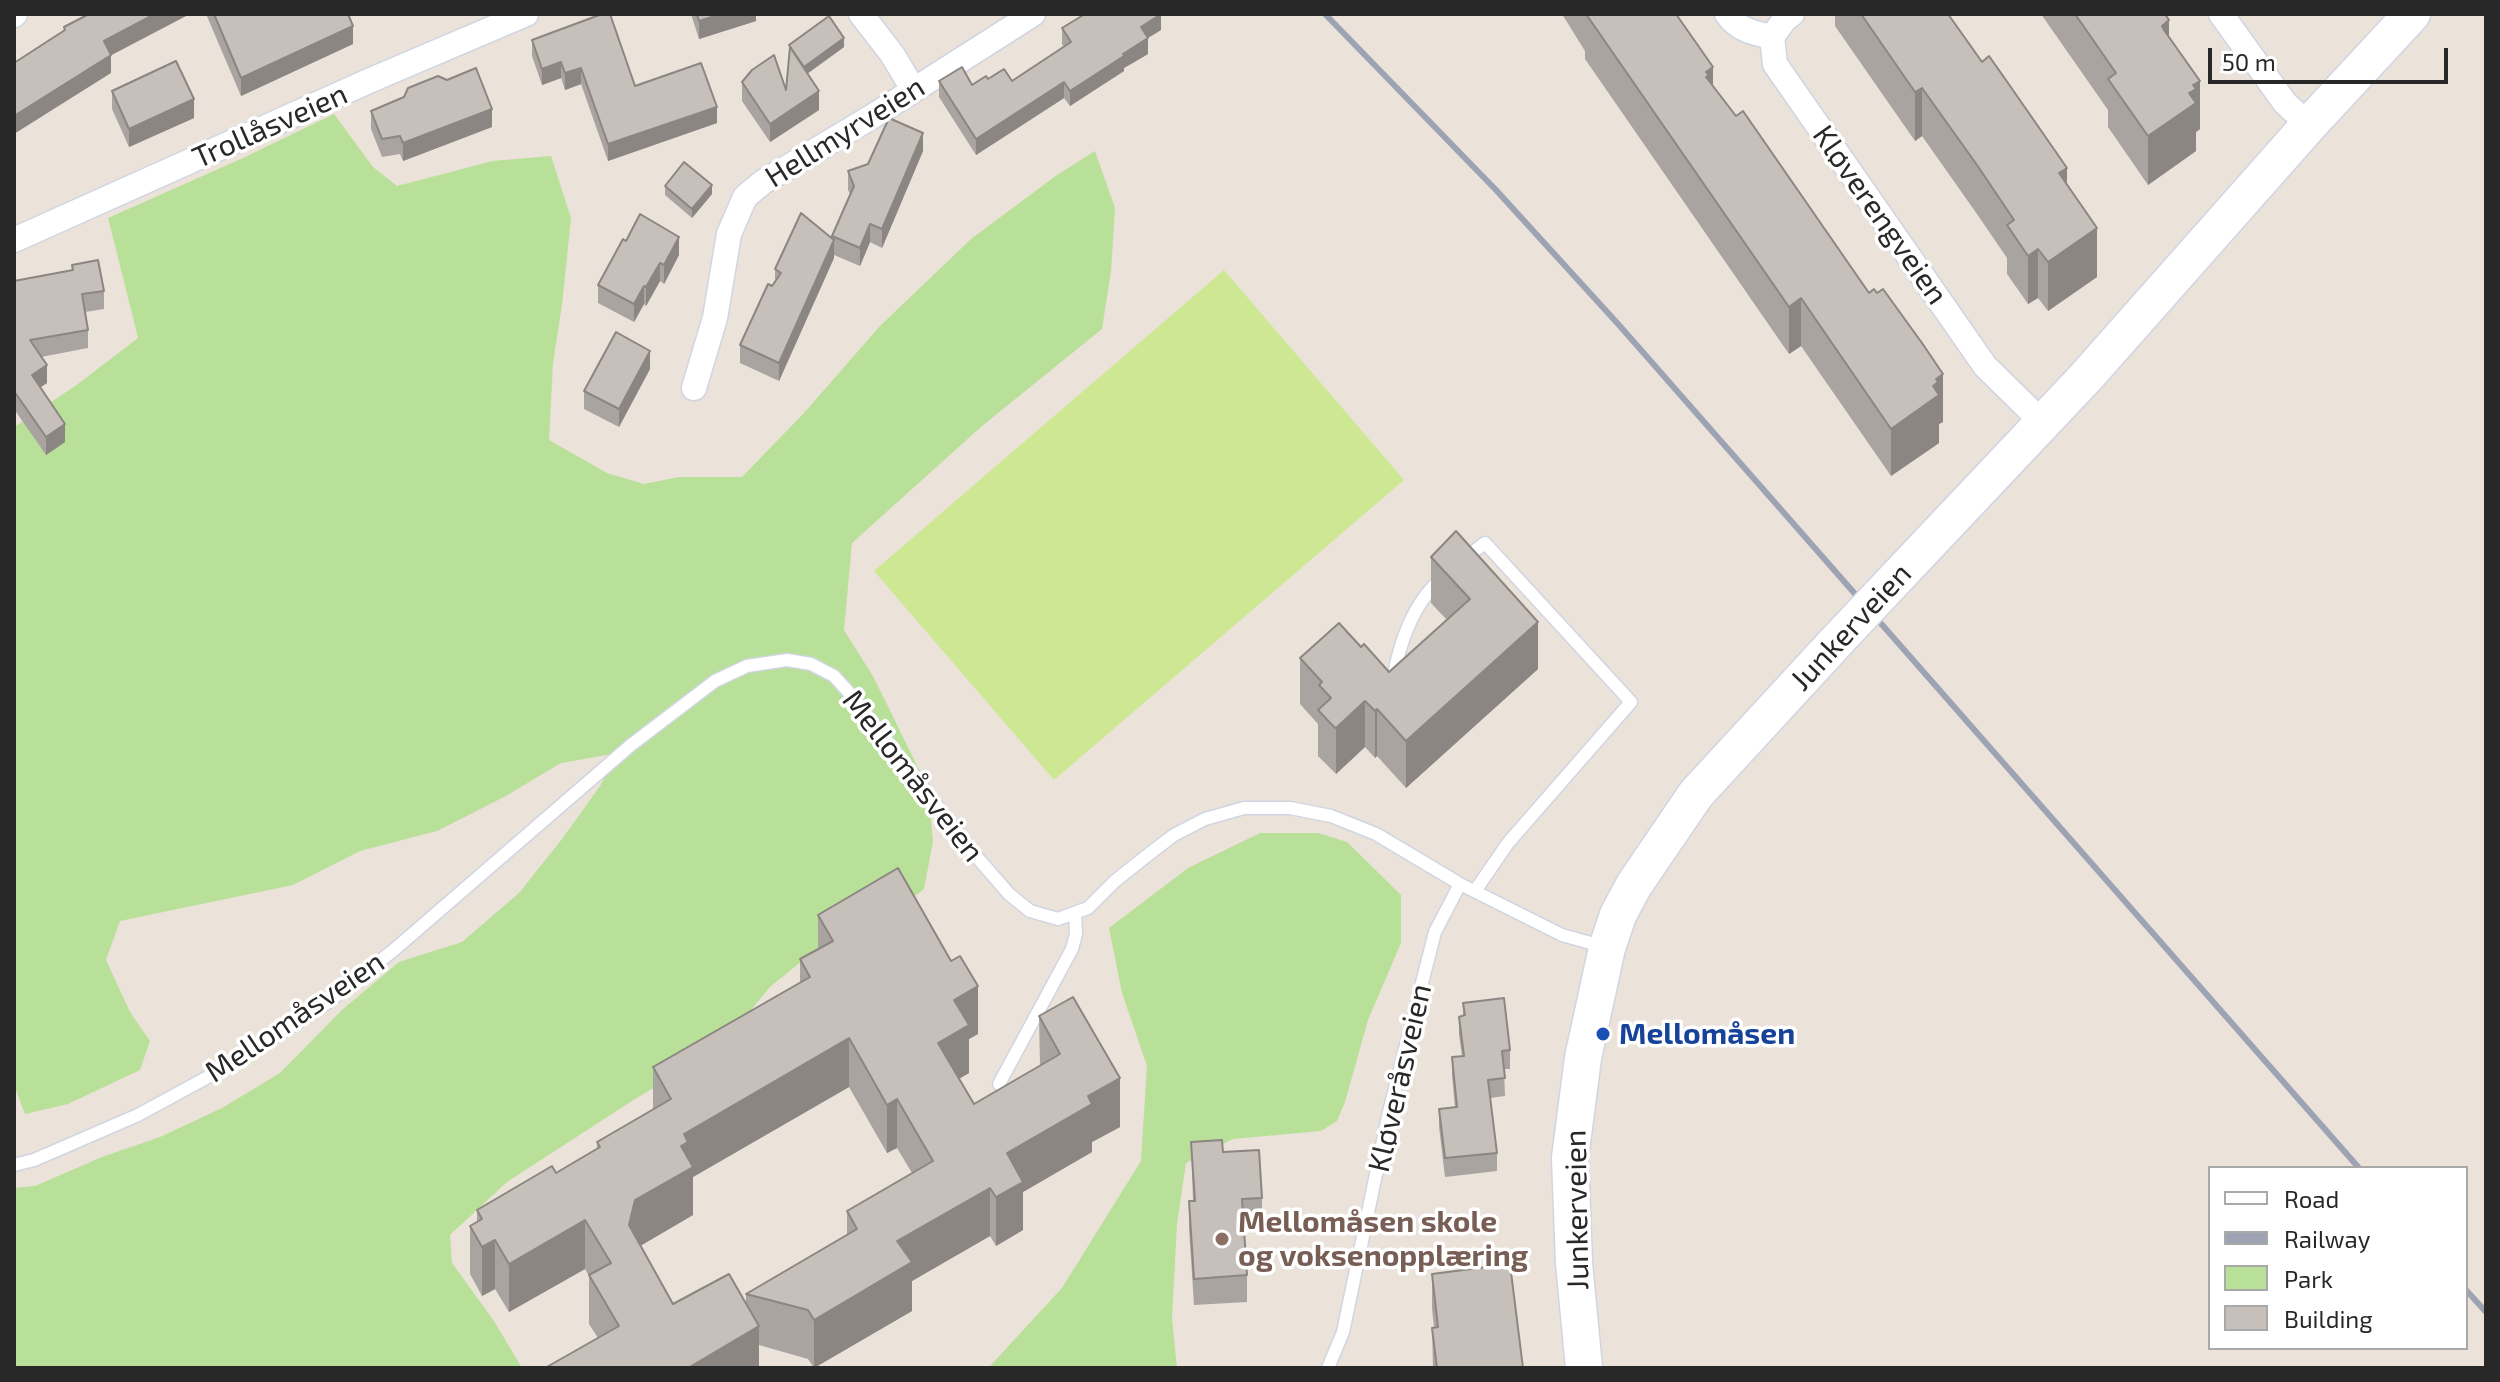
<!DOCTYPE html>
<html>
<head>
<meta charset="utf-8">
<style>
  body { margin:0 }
  #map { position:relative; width:2500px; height:1382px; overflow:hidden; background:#ebe2da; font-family:"Exo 2",sans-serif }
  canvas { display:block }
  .frame { position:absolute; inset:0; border:16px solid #282828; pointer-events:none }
  .legend { position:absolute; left:2208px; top:1166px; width:260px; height:184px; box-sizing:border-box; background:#fff; border:2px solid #a9a9a9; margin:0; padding:10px 14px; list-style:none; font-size:24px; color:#282828 }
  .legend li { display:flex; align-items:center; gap:16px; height:40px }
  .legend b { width:40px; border:2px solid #a9a9a9 }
  .scale { position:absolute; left:2208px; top:48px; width:240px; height:36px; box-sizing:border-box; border:4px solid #282828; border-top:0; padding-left:10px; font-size:24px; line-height:28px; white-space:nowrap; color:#282828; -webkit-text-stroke:6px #fff; paint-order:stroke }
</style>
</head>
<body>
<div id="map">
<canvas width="2500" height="1382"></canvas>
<div class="frame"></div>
<ul class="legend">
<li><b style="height:10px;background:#fff"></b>Road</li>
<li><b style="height:10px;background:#9da3b2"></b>Railway</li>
<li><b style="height:22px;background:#b9e098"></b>Park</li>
<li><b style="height:22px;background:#c6bfba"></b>Building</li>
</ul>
<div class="scale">50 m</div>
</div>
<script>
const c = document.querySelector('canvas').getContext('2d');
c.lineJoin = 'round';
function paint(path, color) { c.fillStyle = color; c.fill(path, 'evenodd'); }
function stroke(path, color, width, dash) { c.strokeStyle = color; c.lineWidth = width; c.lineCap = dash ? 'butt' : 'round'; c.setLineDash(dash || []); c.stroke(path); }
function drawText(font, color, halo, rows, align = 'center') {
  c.font = font + ' "Exo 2",sans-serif'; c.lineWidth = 7; c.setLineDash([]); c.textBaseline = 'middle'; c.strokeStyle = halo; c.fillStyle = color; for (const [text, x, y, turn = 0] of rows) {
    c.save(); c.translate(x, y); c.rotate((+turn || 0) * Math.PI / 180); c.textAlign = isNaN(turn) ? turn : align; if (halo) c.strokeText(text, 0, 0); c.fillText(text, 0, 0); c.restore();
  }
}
paint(new Path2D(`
  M 334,114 L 373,167 L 397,186 L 493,161 L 551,156 L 571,218 L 562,305 L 553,363 L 549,440 L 607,473 L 644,484 L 679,477 L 742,477 L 804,413 L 880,326 L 971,239 L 1057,175 L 1095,151 L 1115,208 L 1111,271 L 1102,329 L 982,426 L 852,543 L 844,630 L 874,678 L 928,788 L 933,841 L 924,889 L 885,919 L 818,948 L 770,987 L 718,1050 L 635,1099 L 507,1182 L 450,1235 L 452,1263 L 494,1321 L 522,1368 L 14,1368 L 14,1188 L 35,1186 L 102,1157 L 160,1137 L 222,1108 L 280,1073 L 342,1010 L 399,962 L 462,942 L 519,893 L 562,839 L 600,786 L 618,753 L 561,763 L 504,797 L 437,831 L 360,851 L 293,885 L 120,921 L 106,960 L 130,1012 L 150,1041 L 140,1070 L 68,1104 L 25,1114 L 14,1085 L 14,427 L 78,384 L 138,338 L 108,218 L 243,158 Z
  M 1260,833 L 1318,833 L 1347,842 L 1401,895 L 1401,943 L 1368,1020 L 1345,1102 L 1337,1121 L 1321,1131 L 1233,1139 L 1186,1163 L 1177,1224 L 1172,1318 L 1177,1368 L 985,1368 L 991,1365 L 1062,1288 L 1141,1161 L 1147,1066 L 1122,993 L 1109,928 L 1188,868 Z`), '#b9e098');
paint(new Path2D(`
  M 1224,270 L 1404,480 L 1054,780 L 874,571 Z`), '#cee793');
const lane = new Path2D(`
  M 1464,559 L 1485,543 L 1631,702 L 1508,843 L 1475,891
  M 1393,680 C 1399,644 1413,603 1441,579
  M 999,1084 L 1072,949 L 1076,934 L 1075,913
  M 14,1165 L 34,1160 L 138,1115 L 241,1059 L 327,1003 L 395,949 L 631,745 L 715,681 L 747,666 L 787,660 L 811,664 L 834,676 L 852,696 L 976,856 L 1009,894 L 1030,911 L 1058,919 L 1088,908 L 1115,881 L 1149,854 L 1174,835 L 1205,819 L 1244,808 L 1290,808 L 1331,816 L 1376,834 L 1460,884 L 1562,935 L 1605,947
  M 1328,1368 L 1343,1332 L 1389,1112 L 1435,932 L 1460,884`);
const street = new Path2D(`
  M 861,14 L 892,54 L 913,89
  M 1727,14 C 1738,30 1754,33 1772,37
  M 2221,14 L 2285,103 L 2309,125
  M 14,15 L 15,14
  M 1772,37 L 1775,64 L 1985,366 L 2042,422
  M 1772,37 L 1785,19 L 1792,14
  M 14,240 L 371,80 L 526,14
  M 694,388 L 715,318 L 729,234 L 745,197 L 763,182 L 873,116 L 1033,14`);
const secondary = new Path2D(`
  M 1900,574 L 2086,377 L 2309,125 L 2412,14
  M 1584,1368 L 1574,1263 L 1570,1158 L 1583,1058 L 1607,948 L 1618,915 L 1634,885 L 1696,794 L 1835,643`);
stroke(lane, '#d0d5e1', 15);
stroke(street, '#d0d5e1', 27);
stroke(secondary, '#d0d5e1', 39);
stroke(lane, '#fff', 12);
stroke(street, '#fff', 24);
stroke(secondary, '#fff', 36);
stroke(new Path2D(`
  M 1325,14 L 1496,190 L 1619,325 L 2359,1168
  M 2466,1290 L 2486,1312`), '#9da3b2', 6);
const secondaryBridge = new Path2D(`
  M 1835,643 L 1900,574`);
stroke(secondaryBridge, '#d0d5e1', 39, []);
stroke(secondaryBridge, '#fff', 36);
paint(new Path2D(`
  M 206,14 L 348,14 L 353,44 L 241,96 Z
  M 691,14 L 756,14 L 756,21 L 699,39 Z
  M 1562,14 L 1676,14 L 1713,86 L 1943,422 L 1939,424 L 1939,443 L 1891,476 L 1801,346 L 1789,354 L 1585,59 L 1585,51 Z
  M 1835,14 L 1948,14 L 2067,184 L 2097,277 L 2048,311 L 2038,298 L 2028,304 L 2007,274 L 2007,258 L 1977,214 L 1922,136 L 1915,141 L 1835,26 Z
  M 2041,14 L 2165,14 L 2169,37 L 2200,129 L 2196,132 L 2196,151 L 2148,185 L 2108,127 L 2108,110 Z
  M 1062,28 L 1161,30 L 1148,38 L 1148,54 L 1124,68 L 1124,71 L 1070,106 L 1064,98 L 976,155 L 939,97 L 939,81 L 972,85 L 988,79 L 1012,81 L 1064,47 L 1062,44 Z
  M 532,40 L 635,86 L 717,123 L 608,161 L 581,84 L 565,90 L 561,78 L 542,85 L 532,56 Z
  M 789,45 L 844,47 L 807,74 L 819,110 L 770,142 L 742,101 L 742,82 L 786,90 L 789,55 Z
  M 112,91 L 194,118 L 129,147 L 112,109 Z
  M 371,111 L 492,127 L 403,161 L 400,154 L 382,157 L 371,129 Z
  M 923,151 L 882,248 L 870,242 L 860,266 L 834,255 L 834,258 L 779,381 L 740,363 L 740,345 L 775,281 L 775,269 L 832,238 L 850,194 L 848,190 L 848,171 Z
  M 665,186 L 712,194 L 692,218 L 665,195 Z
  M 626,241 L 679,255 L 664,284 L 660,281 L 646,306 L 644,304 L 634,322 L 598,303 L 598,285 Z
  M 72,265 L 104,291 L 104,309 L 85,312 L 88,330 L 88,348 L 41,357 L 47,383 L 40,387 L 65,442 L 46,455 L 14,409 L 14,281 L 72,270 Z
  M 650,369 L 619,427 L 584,409 L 584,391 Z
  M 1431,557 L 1538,669 L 1406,788 L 1377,756 L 1375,758 L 1365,747 L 1336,774 L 1318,756 L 1318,724 L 1300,704 L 1300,658 L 1361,647 L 1389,672 L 1447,620 L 1431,603 Z
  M 818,915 L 978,1034 L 969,1039 L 969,1073 L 959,1079 L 974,1104 L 1040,1066 L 1039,1016 L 1120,1127 L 1092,1142 L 1092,1152 L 1023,1192 L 1023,1230 L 996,1246 L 990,1236 L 912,1281 L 912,1311 L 814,1368 L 808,1359 L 759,1345 L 759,1368 L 598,1338 L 589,1324 L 589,1276 L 585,1269 L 509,1312 L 495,1289 L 482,1296 L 470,1274 L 470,1226 L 477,1222 L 477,1210 L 556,1173 L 597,1149 L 597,1142 L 653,1109 L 653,1067 L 800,982 L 800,959 L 818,950 ZM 849,1087 L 887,1153 L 897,1148 L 912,1173 L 847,1211 L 847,1235 L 746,1294 L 746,1304 L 673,1304 L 640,1246 L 693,1215 L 693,1177 Z
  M 1463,1003 L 1510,1050 L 1510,1069 L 1504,1069 L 1505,1096 L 1490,1098 L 1497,1153 L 1497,1171 L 1445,1177 L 1439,1127 L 1439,1109 L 1455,1107 L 1452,1075 L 1452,1057 L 1462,1056 L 1459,1035 L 1459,1017 L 1463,1016 Z
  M 1191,1142 L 1223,1152 L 1262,1198 L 1262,1225 L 1244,1226 L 1247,1275 L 1247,1302 L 1194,1305 L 1189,1228 L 1189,1201 L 1193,1201 Z
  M 1432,1274 L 1523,1368 L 1433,1368 L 1432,1328 L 1434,1327 L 1432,1309 Z`), '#aaa4a0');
paint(new Path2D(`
  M 155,14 L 190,14 L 104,59 L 104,41 Z
  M 721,14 L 756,14 L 756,21 L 699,39 L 699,21 Z
  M 1161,14 L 1161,30 L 1141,42 L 1141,27 Z
  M 2169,20 L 2169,69 L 2162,26 Z
  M 353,26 L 353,44 L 241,96 L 241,78 Z
  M 844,38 L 844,47 L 804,76 L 804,67 Z
  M 1148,38 L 1148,54 L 1124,68 L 1124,71 L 1070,106 L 1070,91 L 1123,54 Z
  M 111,55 L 111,73 L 14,134 L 14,116 Z
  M 561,62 L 561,78 L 542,85 L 542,69 Z
  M 1713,67 L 1713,115 L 1706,72 Z
  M 581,68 L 581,84 L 565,90 L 565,73 Z
  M 2200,81 L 2200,129 L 2196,132 L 2196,151 L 2148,185 L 2148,136 L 2189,93 L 2193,85 Z
  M 1064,82 L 1064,98 L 976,155 L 976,139 Z
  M 1922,88 L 1922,136 L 1915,141 L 1915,92 Z
  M 819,91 L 819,110 L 770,142 L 770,124 Z
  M 194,99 L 194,118 L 129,147 L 129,129 Z
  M 717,107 L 717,123 L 608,161 L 608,144 Z
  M 492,109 L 492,127 L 403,161 L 403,143 Z
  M 923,133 L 923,151 L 882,248 L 882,229 Z
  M 2067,168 L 2067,216 L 2059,173 Z
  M 712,185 L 712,194 L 692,218 L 692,209 Z
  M 870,224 L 870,242 L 860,266 L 860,248 Z
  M 2097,228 L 2097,277 L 2048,311 L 2048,262 Z
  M 679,237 L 679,255 L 664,284 L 664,265 Z
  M 834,240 L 834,258 L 779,381 L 779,363 Z
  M 2038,249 L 2038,298 L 2028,304 L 2028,256 Z
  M 660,263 L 660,281 L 646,306 L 646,287 Z
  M 644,286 L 644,304 L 634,322 L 634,304 Z
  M 1801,298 L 1801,346 L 1789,354 L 1789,307 Z
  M 650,351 L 650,369 L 619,427 L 619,409 Z
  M 47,365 L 47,383 L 32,393 L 32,375 Z
  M 1943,374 L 1943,422 L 1939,424 L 1939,443 L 1891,476 L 1891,429 L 1933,386 L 1936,379 Z
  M 65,424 L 65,442 L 46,455 L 46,437 Z
  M 1538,622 L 1538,669 L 1406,788 L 1406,741 Z
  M 1365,701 L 1365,747 L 1336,774 L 1336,728 Z
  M 1377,709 L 1377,756 L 1375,758 L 1375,711 Z
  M 978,986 L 978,1034 L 969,1039 L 969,1073 L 938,1091 L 938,1043 L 954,1000 Z
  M 849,1038 L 849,1087 L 693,1177 L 693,1215 L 635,1249 L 629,1225 L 635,1200 L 684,1134 Z
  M 1120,1078 L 1120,1127 L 1092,1142 L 1092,1152 L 1023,1192 L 1023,1230 L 996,1246 L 996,1197 L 1007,1153 L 1088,1096 Z
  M 897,1099 L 897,1148 L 887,1153 L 887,1105 Z
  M 990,1188 L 990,1236 L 912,1281 L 912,1311 L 814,1368 L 814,1320 L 897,1241 Z
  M 585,1220 L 585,1269 L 509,1312 L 509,1264 Z
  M 495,1240 L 495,1289 L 482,1296 L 482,1247 Z
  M 759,1326 L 759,1368 L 688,1368 Z`), '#8b8682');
const building = new Path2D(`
  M 89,14 L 155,14 L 104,41 L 111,55 L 14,116 L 14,63 L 65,30 L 64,27 Z
  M 214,14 L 348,14 L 353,26 L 241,78 Z
  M 602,14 L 610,14 L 635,86 L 701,63 L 717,107 L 608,144 L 581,68 L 565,73 L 561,62 L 542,69 L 532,40 Z
  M 697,14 L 721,14 L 699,21 Z
  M 1085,14 L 1161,14 L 1141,27 L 1148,38 L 1123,54 L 1124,56 L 1070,91 L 1064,82 L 976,139 L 939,81 L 962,67 L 972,85 L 986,76 L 988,79 L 1004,69 L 1012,81 L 1071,42 L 1062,28 Z
  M 1586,14 L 1676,14 L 1713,67 L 1706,72 L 1709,75 L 1706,77 L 1736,116 L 1743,111 L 1869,293 L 1874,289 L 1877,293 L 1883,289 L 1922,343 L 1943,374 L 1936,379 L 1938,382 L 1933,386 L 1939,395 L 1891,429 L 1801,298 L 1789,307 Z
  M 1861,14 L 1948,14 L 1982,62 L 1989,56 L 2008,83 L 2067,168 L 2059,173 L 2097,228 L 2048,262 L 2038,249 L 2028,256 L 2007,225 L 2014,220 L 1977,165 L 1922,88 L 1915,92 Z
  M 2075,14 L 2165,14 L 2169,20 L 2162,26 L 2164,30 L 2200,81 L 2193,85 L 2196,89 L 2189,93 L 2196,103 L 2148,136 L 2108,79 L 2116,73 Z
  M 829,16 L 844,38 L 804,67 L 789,45 Z
  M 790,47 L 819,91 L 770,124 L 742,82 L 752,70 L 774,55 L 786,90 Z
  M 176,61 L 194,99 L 129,129 L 112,91 Z
  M 476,68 L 492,109 L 403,143 L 400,136 L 382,139 L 371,111 L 404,97 L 408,88 L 438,76 L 447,80 Z
  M 889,118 L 923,133 L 882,229 L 870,224 L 860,248 L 832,236 L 854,186 L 848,171 L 868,164 Z
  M 684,162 L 712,185 L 692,209 L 665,186 Z
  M 801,213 L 834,240 L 779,363 L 740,345 L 768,284 L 772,286 L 781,273 L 775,269 Z
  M 640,214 L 679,237 L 664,265 L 660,263 L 646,287 L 644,286 L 634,304 L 598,285 L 623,239 L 626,241 Z
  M 98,260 L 104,291 L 82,294 L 88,330 L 30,340 L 47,365 L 32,375 L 65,424 L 46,437 L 14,391 L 14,281 L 73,270 L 72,265 Z
  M 616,332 L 650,351 L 619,409 L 584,391 Z
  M 1456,531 L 1538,622 L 1406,741 L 1377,709 L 1375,711 L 1365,701 L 1336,728 L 1334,727 L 1318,710 L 1331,698 L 1319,685 L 1322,682 L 1300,658 L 1339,623 L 1361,647 L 1364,644 L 1389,672 L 1470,599 L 1431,557 Z
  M 898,868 L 951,961 L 960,956 L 978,986 L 954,1000 L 969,1025 L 938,1043 L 974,1104 L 1060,1054 L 1039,1016 L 1073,997 L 1120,1078 L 1088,1096 L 1092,1104 L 1007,1153 L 1023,1182 L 996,1197 L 990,1188 L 897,1241 L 912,1262 L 814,1320 L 808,1310 L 746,1294 L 857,1229 L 847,1211 L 933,1161 L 897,1099 L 887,1105 L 849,1038 L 684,1134 L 688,1142 L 681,1146 L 693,1167 L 635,1200 L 629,1225 L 673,1304 L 729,1274 L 759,1326 L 688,1368 L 545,1368 L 619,1326 L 589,1275 L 611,1263 L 585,1220 L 509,1264 L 495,1240 L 482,1247 L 470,1226 L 482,1219 L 477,1210 L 552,1166 L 556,1173 L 600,1147 L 597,1142 L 671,1099 L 653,1067 L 810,977 L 800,959 L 833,941 L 818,915 Z
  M 1504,998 L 1510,1050 L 1502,1051 L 1505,1078 L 1488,1080 L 1497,1153 L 1445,1158 L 1439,1109 L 1457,1107 L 1452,1057 L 1464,1056 L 1459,1017 L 1465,1015 L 1463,1003 Z
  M 1222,1140 L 1223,1152 L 1259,1150 L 1262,1198 L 1242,1199 L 1247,1275 L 1194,1279 L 1189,1201 L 1195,1201 L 1191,1142 Z
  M 1510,1264 L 1523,1368 L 1437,1368 L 1432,1328 L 1438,1327 L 1432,1274 Z`);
paint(building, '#c6bfba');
stroke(building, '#8b8682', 2);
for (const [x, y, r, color] of [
  [1603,1034,8,"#1a4fb4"],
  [1222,1239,8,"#8d6e63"]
]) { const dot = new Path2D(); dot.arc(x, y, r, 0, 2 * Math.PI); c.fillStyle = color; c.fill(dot); stroke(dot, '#fff', 3); }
drawText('30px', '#282828', '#fff', [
  ["Trollåsveien",270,126,-24],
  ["Hellmyrveien",845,132,-32],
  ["Kløverengveien",1880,215,55],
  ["Junkerveien",1851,627,-47],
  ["Mellomåsveien",913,776,52],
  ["Mellomåsveien",295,1017,-34],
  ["Kløveråsveien",1400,1078,-77],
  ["Junkerveien",1577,1210,-91]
]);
drawText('bold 30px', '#164399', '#fff', [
  ["Mellomåsen",1619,1034]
], 'left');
drawText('bold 30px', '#785e54', '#fff', [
  ["Mellomåsen skole",1238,1222],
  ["og voksenopplæring",1238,1256]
], 'left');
</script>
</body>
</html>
